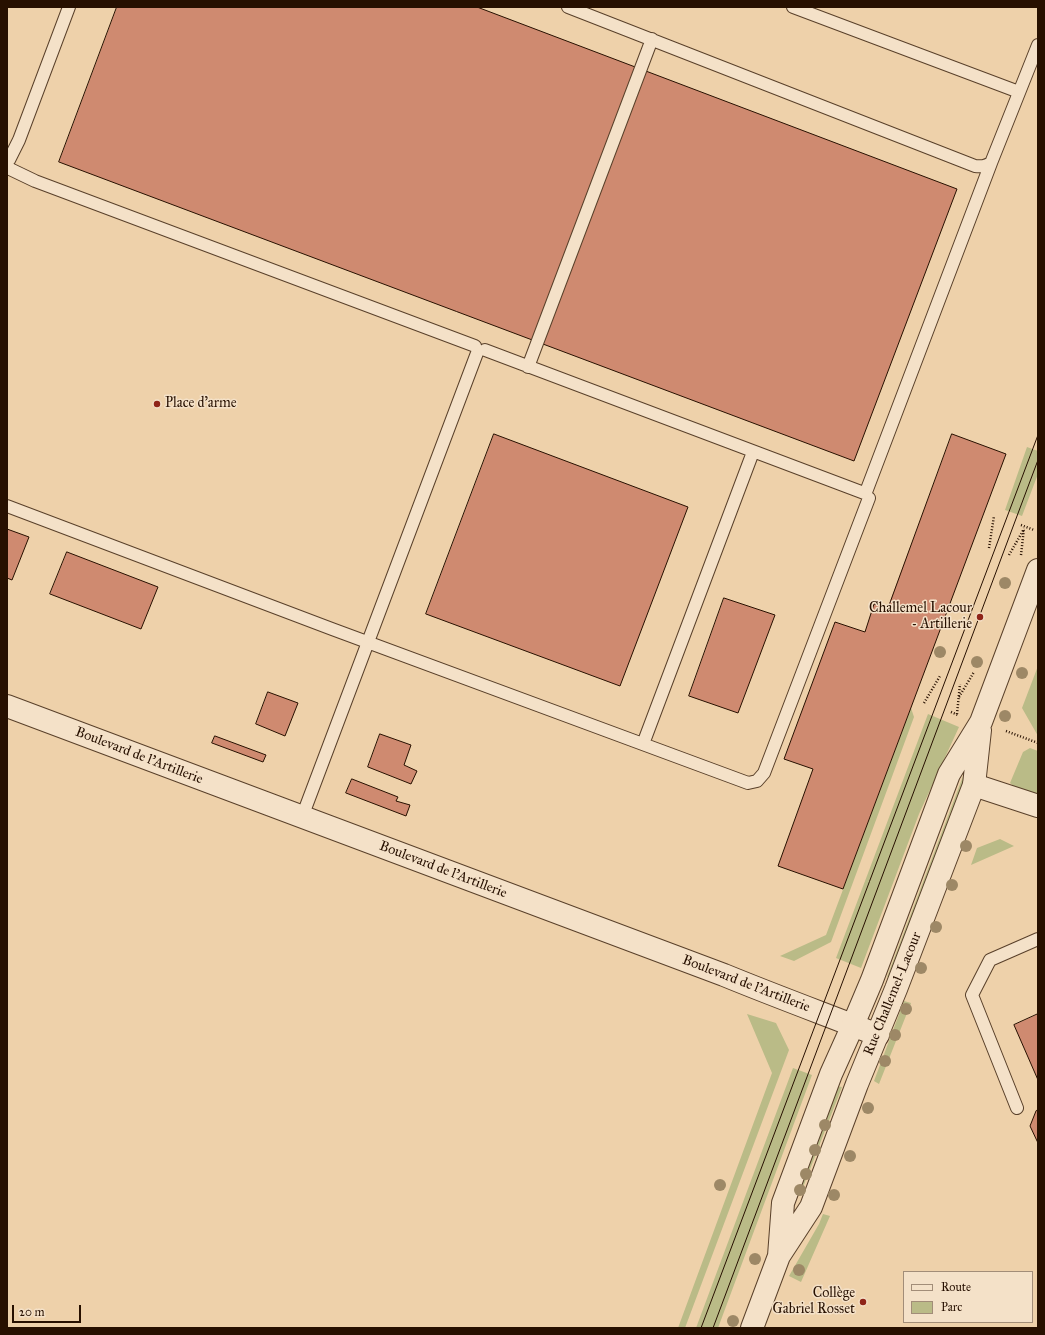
<!DOCTYPE html>
<html>
<head>
<meta charset="utf-8">
<style>
  body { margin:0 }
  #map { position:relative; width:1045px; height:1335px; overflow:hidden; background:#eed1aa; font-family:"IM FELL Great Primer",serif }
  canvas { display:block }
  .frame { position:absolute; inset:0; border:8px solid #271000; pointer-events:none }
  .legend { position:absolute; left:903px; top:1271px; width:130px; height:52px; box-sizing:border-box; background:#f4e1c8; border:1px solid #a28d78; margin:0; padding:5px 7px; list-style:none; font-size:12px; color:#271000 }
  .legend li { display:flex; align-items:center; gap:8px; height:20px }
  .legend b { width:20px; border:1px solid #a28d78 }
  .scale { position:absolute; left:12px; top:1305px; width:69px; height:18px; box-sizing:border-box; border:2px solid #271000; border-top:0; padding-left:5px; font-size:12px; line-height:14px; white-space:nowrap; color:#271000; -webkit-text-stroke:3px #f4e1c8; paint-order:stroke }
</style>
</head>
<body>
<div id="map">
<canvas width="1045" height="1335"></canvas>
<div class="frame"></div>
<ul class="legend">
<li><b style="height:5px;background:#f4e1c8"></b>Route</li>
<li><b style="height:11px;background:#babb87"></b>Parc</li>
</ul>
<div class="scale">20 m</div>
</div>
<script>
const c = document.querySelector('canvas').getContext('2d');
c.lineJoin = 'round';
function paint(path, color) { c.fillStyle = color; c.fill(path, 'evenodd'); }
function stroke(path, color, width, dash) { c.strokeStyle = color; c.lineWidth = width; c.lineCap = dash ? 'butt' : 'round'; c.setLineDash(dash || []); c.stroke(path); }
function drawText(font, color, halo, rows, align = 'center') {
  c.font = font + ' "IM FELL Great Primer",serif'; c.lineWidth = 3; c.setLineDash([]); c.textBaseline = 'middle'; c.strokeStyle = halo; c.fillStyle = color; for (const [text, x, y, turn = 0] of rows) {
    c.save(); c.translate(x, y); c.rotate((+turn || 0) * Math.PI / 180); c.textAlign = isNaN(turn) ? turn : align; if (halo) c.strokeText(text, 0, 0); c.fillText(text, 0, 0); c.restore();
  }
}
paint(new Path2D(`
  M 1027,447 L 1038,451 L 1038,474 L 1022,516 L 1005,510 Z
  M 1038,666 L 1038,736 L 1022,708 Z
  M 911,708 L 914,717 L 831,942 L 794,961 L 780,956 L 826,935 Z
  M 928,714 L 959,727 L 919,814 L 861,968 L 836,958 Z
  M 1030,748 L 1038,751 L 1038,797 L 1016,788 L 1010,783 L 1023,752 Z
  M 968,763 L 967,777 L 893,979 L 887,977 Z
  M 1000,839 L 1014,846 L 971,865 L 977,848 Z
  M 904,1001 L 911,1003 L 879,1084 L 874,1081 Z
  M 747,1014 L 776,1023 L 789,1050 L 685,1328 L 678,1328 L 772,1073 Z
  M 793,1068 L 812,1075 L 718,1328 L 696,1328 Z
  M 836,1086 L 842,1087 L 800,1195 L 796,1197 Z
  M 823,1214 L 830,1216 L 801,1282 L 789,1276 L 819,1224 Z`), '#babb87');
const building = new Path2D(`
  M 117,7 L 477,7 L 957,189 L 854,461 L 59,162 Z
  M 494,434 L 688,507 L 620,686 L 426,614 Z
  M 952,434 L 1006,454 L 843,889 L 778,866 L 813,769 L 784,759 L 835,622 L 865,632 L 874,604 L 888,607 Z
  M 7,529 L 29,537 L 12,580 L 7,578 Z
  M 67,552 L 158,587 L 141,629 L 50,594 Z
  M 724,598 L 775,615 L 738,713 L 689,696 Z
  M 268,692 L 298,703 L 285,736 L 256,724 Z
  M 380,734 L 411,745 L 404,765 L 417,771 L 411,784 L 368,767 Z
  M 215,736 L 266,755 L 263,762 L 212,743 Z
  M 352,779 L 398,797 L 396,801 L 410,805 L 406,816 L 346,793 Z
  M 1038,1014 L 1038,1080 L 1014,1025 Z
  M 1038,1110 L 1038,1143 L 1030,1126 L 1036,1111 Z`);
paint(building, '#cf8a70');
stroke(building, '#271000', 1);
const service = new Path2D(`
  M 568,7 L 975,166 C 982,167 985,166 991,163 L 1038,45
  M 793,7 L 1019,92
  M 9,160 L 19,140 L 69,7
  M 10,169 L 35,181 L 475,346
  M 485,350 L 864,493
  M 528,367 L 652,39
  M 866,492 L 991,163
  M 7,506 L 332,629 L 748,783 L 757,781 L 764,773 L 869,498
  M 643,744 L 753,452
  M 302,817 L 477,353
  M 1017,1108 L 972,995 L 990,960 L 1038,939`);
const minor = new Path2D(`
  M 7,706 L 724,975 C 775,996 827,1015 878,1035
  M 974,785 L 1038,806`);
const tertiary = new Path2D(`
  M 779,1256 L 783,1203 L 831,1074 L 853,1025 L 872,980 L 949,774 L 981,722 L 1038,570
  M 752,1328 L 779,1256 L 811,1207 L 857,1084 L 896,989 L 974,785 L 980,730`);
stroke(service, '#59402a', 14);
stroke(minor, '#59402a', 24);
stroke(tertiary, '#59402a', 24);
stroke(new Path2D(`
  M 1021,525 L 1034,530
  M 989,548 L 994,516
  M 1009,555 L 1024,529
  M 1021,555 L 1024,528
  M 959,697 L 974,672
  M 924,703 L 940,676
  M 951,712 L 958,715
  M 957,714 L 960,684
  M 1006,731 L 1038,743`), '#271000', 2.5, [1, 2]);
stroke(service, '#f4e1c8', 12);
stroke(minor, '#f4e1c8', 22);
stroke(tertiary, '#f4e1c8', 22);
stroke(new Path2D(`
  M 701,1328 L 1038,435
  M 713,1328 L 1038,460`), '#271000', 1);
c.fillStyle = '#9d8866';
for (const [x, y] of [
  [1005,583],
  [940,652],
  [977,662],
  [1022,673],
  [1005,716],
  [966,846],
  [952,885],
  [936,927],
  [921,968],
  [906,1009],
  [895,1035],
  [885,1061],
  [868,1108],
  [825,1125],
  [815,1150],
  [850,1156],
  [806,1174],
  [720,1185],
  [800,1190],
  [834,1195],
  [755,1259],
  [799,1270],
  [733,1321]
]) { c.beginPath(); c.arc(x, y, 6, 0, 2 * Math.PI); c.fill(); }
for (const [x, y, r, color] of [
  [157,404,4,"#8f2418"],
  [980,617,4,"#8f2418"],
  [863,1302,4,"#8f2418"]
]) { const dot = new Path2D(); dot.arc(x, y, r, 0, 2 * Math.PI); c.fillStyle = color; c.fill(dot); stroke(dot, '#f4e1c8', 1.5); }
drawText('14px', '#271000', '#f4e1c8', [
  ["Place d'arme",165,404,"left"],
  ["Challemel Lacour",972,609],
  ["- Artillerie",972,625],
  ["Collège",855,1294],
  ["Gabriel Rosset",855,1310]
], 'right');
drawText('14px', '#271000', '#f4e1c8', [
  ["Boulevard de l'Artillerie",139,756,21],
  ["Boulevard de l'Artillerie",443,870,21],
  ["Boulevard de l'Artillerie",746,984,21],
  ["Rue Challemel-Lacour",893,994,-68]
]);
</script>
</body>
</html>
